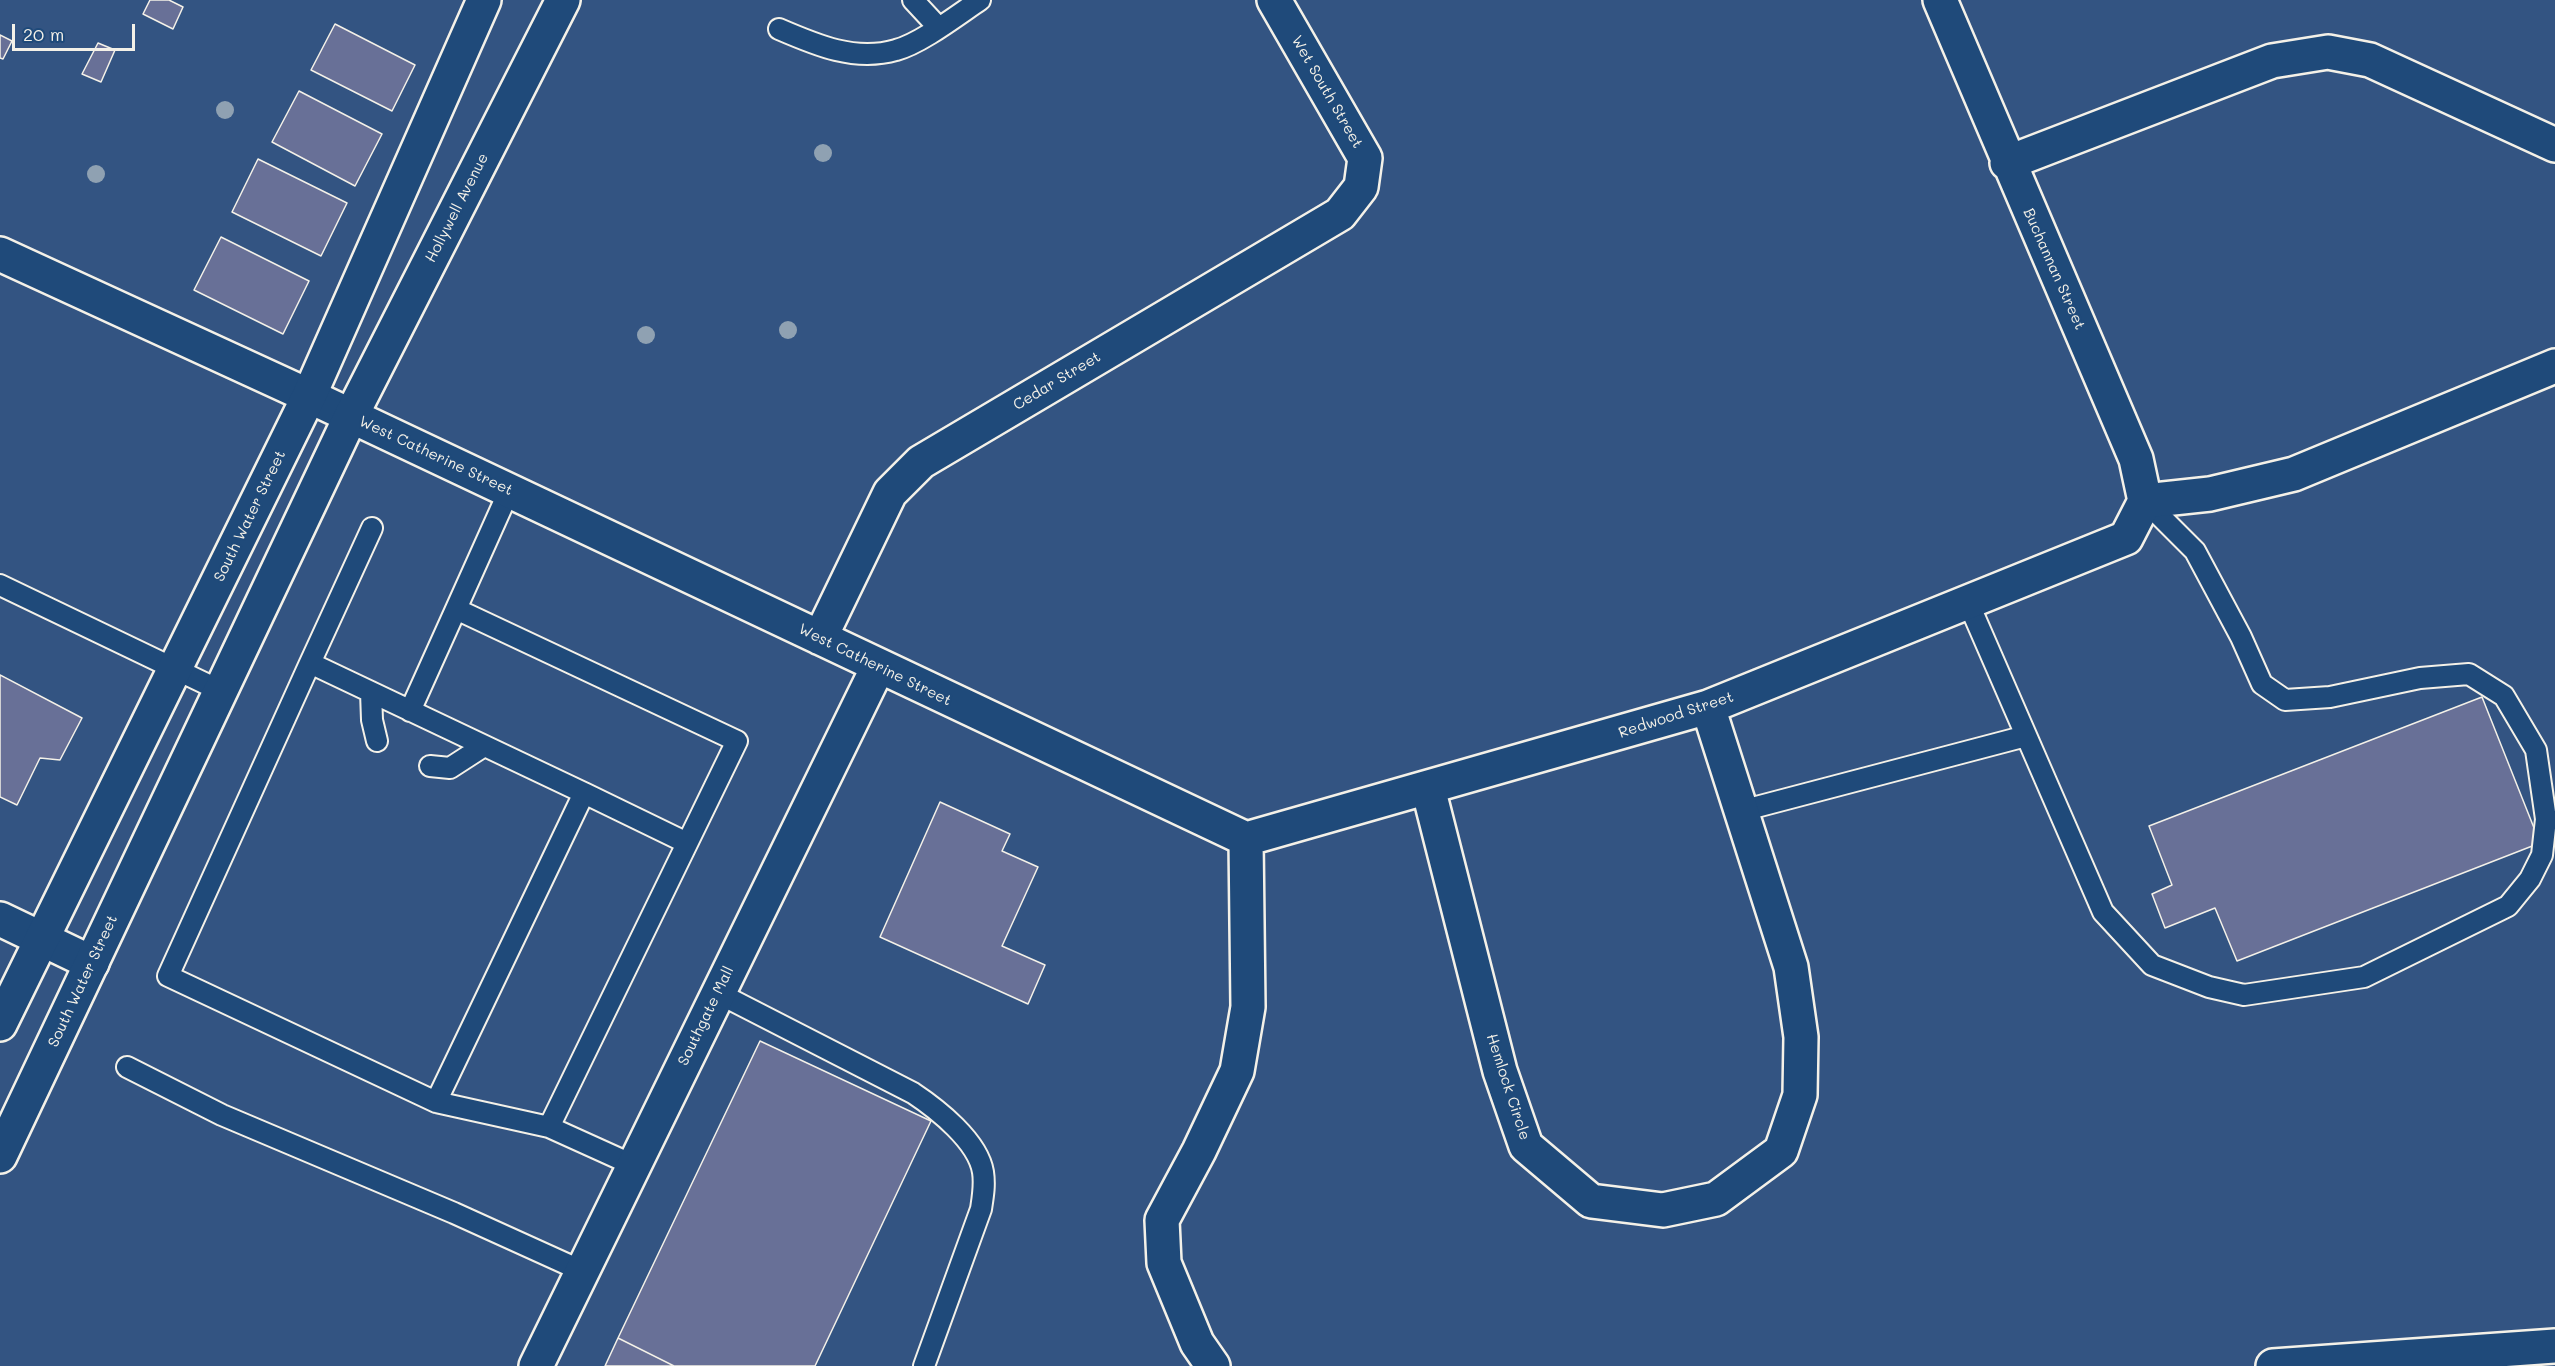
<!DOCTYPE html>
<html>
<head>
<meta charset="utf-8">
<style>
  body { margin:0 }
  #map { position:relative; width:2555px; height:1366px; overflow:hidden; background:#335482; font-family:Mali,sans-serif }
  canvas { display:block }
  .scale { position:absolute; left:12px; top:24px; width:123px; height:27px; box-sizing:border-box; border:3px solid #f4f1e8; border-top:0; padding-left:8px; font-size:18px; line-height:21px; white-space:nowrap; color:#f4f1e8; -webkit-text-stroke:4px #1f4a7a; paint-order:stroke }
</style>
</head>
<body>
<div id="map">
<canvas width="2555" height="1366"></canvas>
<div class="scale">20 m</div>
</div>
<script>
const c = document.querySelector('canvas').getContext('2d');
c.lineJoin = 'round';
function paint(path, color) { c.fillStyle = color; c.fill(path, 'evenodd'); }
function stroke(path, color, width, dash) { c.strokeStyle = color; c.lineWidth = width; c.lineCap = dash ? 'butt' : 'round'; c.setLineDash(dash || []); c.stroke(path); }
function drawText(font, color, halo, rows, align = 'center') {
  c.font = font + ' Mali,sans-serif'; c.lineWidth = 4.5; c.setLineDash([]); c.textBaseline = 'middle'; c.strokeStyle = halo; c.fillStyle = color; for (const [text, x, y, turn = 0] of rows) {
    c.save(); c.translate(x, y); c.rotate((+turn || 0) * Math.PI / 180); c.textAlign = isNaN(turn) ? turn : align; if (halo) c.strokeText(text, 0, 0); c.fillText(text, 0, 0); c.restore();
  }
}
const building = new Path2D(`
  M 150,0 L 169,0 L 183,7 L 173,29 L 143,14 Z
  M 335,24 L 415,65 L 392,111 L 311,70 Z
  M 0,35 L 12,41 L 3,59 L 0,58 Z
  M 98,43 L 115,50 L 101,82 L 82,74 Z
  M 299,91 L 382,134 L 355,186 L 272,142 Z
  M 258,159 L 347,203 L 321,256 L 232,212 Z
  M 221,237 L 309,281 L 283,334 L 194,290 Z
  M 0,675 L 82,718 L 60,760 L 40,758 L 17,805 L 0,797 Z
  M 2482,697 L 2540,843 L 2237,961 L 2215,908 L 2165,928 L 2152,894 L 2172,885 L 2149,826 Z
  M 940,802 L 1010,834 L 1002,851 L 1038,867 L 1002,946 L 1045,965 L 1028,1004 L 880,937 Z
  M 760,1041 L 931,1121 L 815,1366 L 674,1366 L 618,1338 Z
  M 618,1338 L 674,1366 L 605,1366 Z`);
paint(building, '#687097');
stroke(building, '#f4f1e8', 1.5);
const lane = new Path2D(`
  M 913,0 L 939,28
  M 779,29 C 816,45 855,62 896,50 C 920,44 959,14 980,0
  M 0,585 L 221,691
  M 1968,602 L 2103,912 L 2152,965 L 2209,987 L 2244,995 L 2364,977 L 2508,906 L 2530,879 L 2542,855 L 2546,819 L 2536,750 L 2504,696 L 2469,674 L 2420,678 L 2330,697 L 2285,700 L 2262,684 L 2241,637 L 2195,551 L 2145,501
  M 310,663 L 372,528
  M 371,692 L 372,720 L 377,741
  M 410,711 L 456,609
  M 430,766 L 450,768 L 484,746
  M 584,793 L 687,843
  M 1741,811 L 2026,736
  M 718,993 L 913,1093 C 937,1109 978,1141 983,1172 C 985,1185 983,1196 981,1209 L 924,1366
  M 127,1067 L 222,1115 L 454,1213 L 582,1271
  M 436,1102 L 168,976 L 310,663 L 584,793 L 436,1102 L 549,1127 L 737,741 L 456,609 L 509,491
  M 549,1127 L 633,1165`);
const street = new Path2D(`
  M 2007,163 L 2272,61 L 2328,52 L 2370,60 L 2555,145
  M 0,254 L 309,396 L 1246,839
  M 2145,501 L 2210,494 L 2294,474 L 2555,366
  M 820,638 L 890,493 L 921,462 L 1340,214 L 1361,187 L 1365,158 L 1274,0
  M 1428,788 L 1500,1071 L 1526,1146 L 1591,1201 L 1663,1210 L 1716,1199 L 1781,1151 L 1800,1095 L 1801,1037 L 1791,967 L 1708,707
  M 1246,839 L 1708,707 L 2126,538 L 2145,501 L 2136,459 L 1940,0
  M 0,919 L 92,963
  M 536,1366 L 878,667
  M 1213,1366 L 1197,1343 L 1164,1263 L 1162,1220 L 1199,1151 L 1237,1071 L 1248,1007 L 1246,839
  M 2273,1366 L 2555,1346`);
const secondary = new Path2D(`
  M 0,1024 L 309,396 L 484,0
  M 0,1156 L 351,416 L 563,0`);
stroke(lane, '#f4f1e8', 24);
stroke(street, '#f4f1e8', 38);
stroke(secondary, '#f4f1e8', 38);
stroke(lane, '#1f4a7a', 20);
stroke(street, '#1f4a7a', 33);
stroke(secondary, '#1f4a7a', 33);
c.fillStyle = '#8fa1b2';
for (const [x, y] of [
  [225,110],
  [823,153],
  [96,174],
  [788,330],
  [646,335]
]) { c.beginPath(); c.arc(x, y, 9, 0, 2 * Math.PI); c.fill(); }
drawText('15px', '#f4f1e8', '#1f4a7a', [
  ["Wet South Street",1327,92,60],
  ["Hollywell Avenue",457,208,-63],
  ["Buchannan Street",2054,269,66],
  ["Cedar Street",1057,381,-31],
  ["West Catherine Street",436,456,25],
  ["South Water Street",250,516,-64],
  ["West Catherine Street",875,665,26],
  ["Redwood Street",1676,715,-18],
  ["South Water Street",83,981,-65],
  ["Southgate Mall",706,1016,-64],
  ["Hemlock Circle",1508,1087,72]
]);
</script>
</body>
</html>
